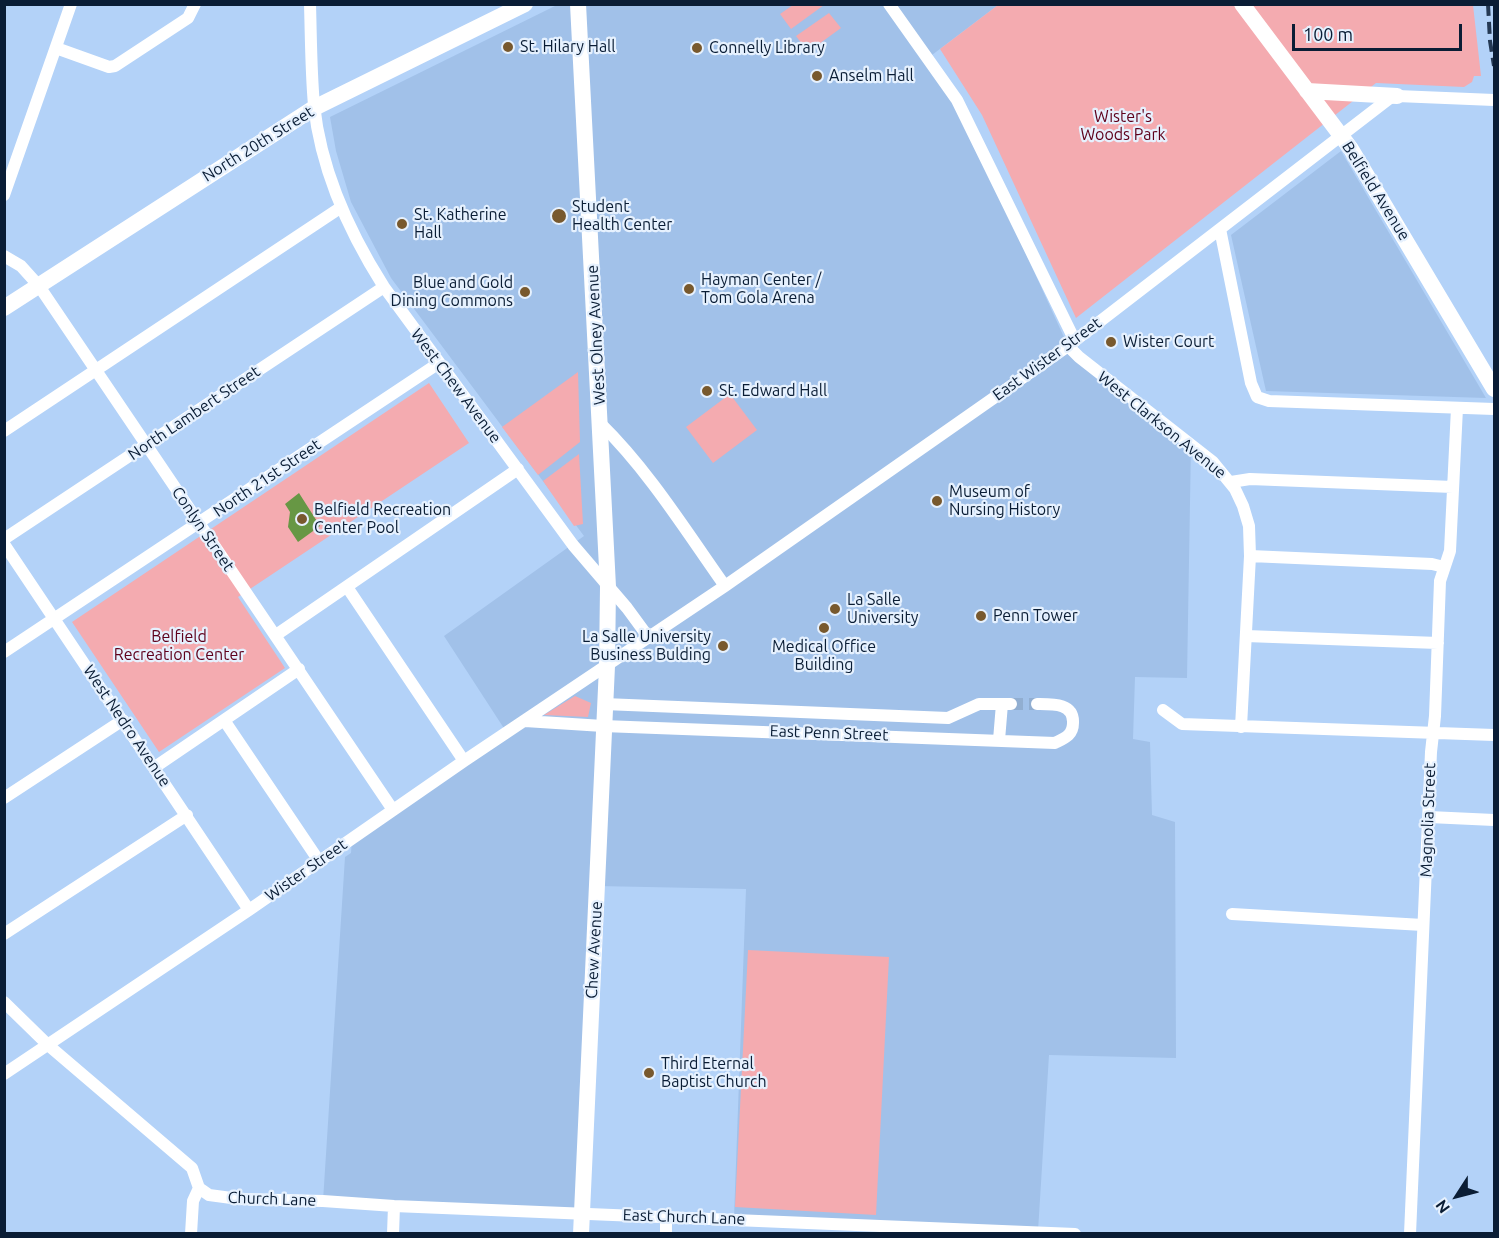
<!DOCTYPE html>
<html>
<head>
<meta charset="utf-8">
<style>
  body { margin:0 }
  #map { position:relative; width:1499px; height:1238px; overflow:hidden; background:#b3d2f8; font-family:Ubuntu,sans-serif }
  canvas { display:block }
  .frame { position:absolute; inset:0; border:6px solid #0a1d35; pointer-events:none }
  .north { position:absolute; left:1427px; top:1166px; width:60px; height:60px; -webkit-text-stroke:4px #e6f1fe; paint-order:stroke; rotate:234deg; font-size:16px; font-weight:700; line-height:24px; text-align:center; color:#0a1d35 }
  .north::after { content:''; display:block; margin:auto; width:21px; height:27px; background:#0a1d35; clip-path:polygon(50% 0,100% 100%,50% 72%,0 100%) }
  .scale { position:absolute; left:1292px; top:24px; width:170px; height:27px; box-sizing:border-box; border:3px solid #0a1d35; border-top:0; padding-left:8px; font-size:18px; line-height:21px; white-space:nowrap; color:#0a1d35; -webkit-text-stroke:4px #e6f1fe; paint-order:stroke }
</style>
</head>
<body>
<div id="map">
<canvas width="1499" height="1238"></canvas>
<div class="frame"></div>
<div class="north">N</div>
<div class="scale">100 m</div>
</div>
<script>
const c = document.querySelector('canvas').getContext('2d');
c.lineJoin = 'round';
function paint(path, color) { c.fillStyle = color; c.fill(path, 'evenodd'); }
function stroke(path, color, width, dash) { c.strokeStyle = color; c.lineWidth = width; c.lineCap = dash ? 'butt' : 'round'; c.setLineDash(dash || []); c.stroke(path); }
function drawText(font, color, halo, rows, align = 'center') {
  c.font = font + ' Ubuntu,sans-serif'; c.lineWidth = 4.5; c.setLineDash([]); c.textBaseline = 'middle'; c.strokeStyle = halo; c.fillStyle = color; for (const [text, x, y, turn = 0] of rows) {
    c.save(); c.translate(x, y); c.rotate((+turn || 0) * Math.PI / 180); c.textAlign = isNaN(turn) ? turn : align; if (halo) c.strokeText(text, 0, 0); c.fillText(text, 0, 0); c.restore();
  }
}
paint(new Path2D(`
  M 557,5 L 998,5 L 928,58 L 954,96 L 1068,346 L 1191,444 L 1187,678 L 1135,677 L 1133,739 L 1150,742 L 1152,815 L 1175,822 L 1176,1058 L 1049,1055 L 1038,1231 L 734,1218 L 746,889 L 597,886 L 582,1212 L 323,1201 L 345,857 L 351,853 L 352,838 L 507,733 L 444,636 L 584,536 L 391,278 L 351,202 L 336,151 L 330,117 Z
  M 1341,151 L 1486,398 L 1266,391 L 1231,235 Z`), '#a1c1e9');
paint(new Path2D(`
  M 793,5 L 823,4 L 824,5 L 791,29 L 780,14 Z
  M 998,5 L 1473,5 L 1481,76 L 1474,76 L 1472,82 L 1464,87 L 1376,83 L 1076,318 L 982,115 L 940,49 Z
  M 829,13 L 841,28 L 808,52 L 796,36 Z
  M 578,372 L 580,442 L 538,475 L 502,427 Z
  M 429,383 L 469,443 L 238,597 L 285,668 L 159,752 L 72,622 Z
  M 730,394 L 757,430 L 713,463 L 686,427 Z
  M 579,454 L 583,524 L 574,526 L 543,481 Z
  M 575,696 L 591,703 L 588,717 L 544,715 Z
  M 748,950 L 889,957 L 876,1215 L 735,1207 Z`), '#f4abb0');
paint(new Path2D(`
  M 299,493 L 320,526 L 298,542 L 288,527 L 290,512 L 285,504 Z`), '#679744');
stroke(new Path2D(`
  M 1011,704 L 1037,704`), '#91aed1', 12, [12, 6]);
stroke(new Path2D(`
  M 310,4 C 311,38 311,72 314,105 C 321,171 349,232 384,287 L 573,545 L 627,608 L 649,638
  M 889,4 L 957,100 L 1075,341
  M 56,48 L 109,67 L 115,66 L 188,18 L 195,4
  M 4,195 L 71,4
  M 1220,229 L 1251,383 L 1257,397 L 1269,401 L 1494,409
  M 4,256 L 21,266 L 39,286 L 393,810
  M 1068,346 L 1079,357 L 1213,462 L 1235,489 L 1243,506 L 1249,526 L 1250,556 L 1241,727
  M 600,423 C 649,471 686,531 725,586
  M 4,431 L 340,208
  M 1231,482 L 1250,479 L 1453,487
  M 4,539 L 384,287
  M 4,544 L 249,910
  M 1250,556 L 1432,564 L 1444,567
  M 347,587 L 464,761
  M 276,635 L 518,469
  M 1246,636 L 1438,643
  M 4,652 L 439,363
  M 604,704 L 948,718 L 979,704 L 1011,704
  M 1163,710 L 1182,724 L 1494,735
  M 224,720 L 319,861
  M 525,721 L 603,726 L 1055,743 C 1065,738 1073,735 1073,723 C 1074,703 1053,704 1037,704
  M 999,740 L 1002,704
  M 155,767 L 299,669
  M 4,798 L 123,720
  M 1429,817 L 1494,820
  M 1232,914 L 1423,925
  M 4,934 L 187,815
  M 4,1002 L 48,1045 L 192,1168 L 199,1188 L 209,1195 L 239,1199 L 323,1201 L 394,1206 L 1075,1234
  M 4,1074 L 249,910 L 464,761 L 725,586 L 1068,346 L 1390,98 L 1397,96 L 1494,100
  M 191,1234 L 193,1201 L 199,1188
  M 393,1234 L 394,1206
  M 666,1234 L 666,1218
  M 1410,1234 L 1431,752 L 1435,716 L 1440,581 L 1450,551 L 1457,408`), '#fff', 12);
stroke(new Path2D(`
  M 578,4 L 608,587 L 607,666 L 581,1234
  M 1242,4 L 1351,149 L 1494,389
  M 1307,91 L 1397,96
  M 4,308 L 314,108 L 525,4`), '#fff', 16);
stroke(new Path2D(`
  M 1488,4 L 1490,41 L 1494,66`), '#243954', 4, [12, 6]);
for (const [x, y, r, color] of [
  [508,47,6,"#78592e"],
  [697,48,6,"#78592e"],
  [817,76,6,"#78592e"],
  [559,216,8,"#78592e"],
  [402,224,6,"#78592e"],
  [689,289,6,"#78592e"],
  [525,292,6,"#78592e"],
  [1111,342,6,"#78592e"],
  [707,391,6,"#78592e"],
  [937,501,6,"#78592e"],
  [302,519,6,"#78592e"],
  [835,609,6,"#78592e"],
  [981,616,6,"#78592e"],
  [824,628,6,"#78592e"],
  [723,646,6,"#78592e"],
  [649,1073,6,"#78592e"]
]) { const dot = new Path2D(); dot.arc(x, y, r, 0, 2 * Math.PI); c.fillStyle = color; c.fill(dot); stroke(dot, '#e6f1fe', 2); }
drawText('16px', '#0a1d35', '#e6f1fe', [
  ["St. Hilary Hall",520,47],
  ["Connelly Library",709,48],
  ["Anselm Hall",829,76],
  ["Student",572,207],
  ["Health Center",572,225],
  ["St. Katherine",414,215],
  ["Hall",414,233],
  ["Hayman Center /",701,280],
  ["Tom Gola Arena",701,298],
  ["Blue and Gold",513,283,"right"],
  ["Dining Commons",513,301,"right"],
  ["Wister Court",1123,342],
  ["St. Edward Hall",719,391],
  ["Museum of",949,492],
  ["Nursing History",949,510],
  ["Belfield Recreation",314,510],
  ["Center Pool",314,528],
  ["La Salle",847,600],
  ["University",847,618],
  ["Penn Tower",993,616],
  ["La Salle University",711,637,"right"],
  ["Business Bulding",711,655,"right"],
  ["Medical Office",824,647,"center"],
  ["Building",824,665,"center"],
  ["Third Eternal",661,1064],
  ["Baptist Church",661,1082]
], 'left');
drawText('16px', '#5e001b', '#e6f1fe', [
  ["Wister's",1123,117],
  ["Woods Park",1123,135],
  ["Belfield",179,637],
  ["Recreation Center",179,655]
]);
drawText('16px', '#0a1d35', '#e6f1fe', [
  ["North 20th Street",258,144,-32],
  ["Belfield Avenue",1376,191,58],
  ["West Olney Avenue",596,335,-93],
  ["East Wister Street",1047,359,-36],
  ["West Chew Avenue",456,386,53],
  ["North Lambert Street",194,413,-34],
  ["West Clarkson Avenue",1162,425,39],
  ["North 21st Street",267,478,-34],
  ["Conlyn Street",203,529,56],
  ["West Nedro Avenue",127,726,56],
  ["East Penn Street",829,733,2],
  ["Magnolia Street",1428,820,-88],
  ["Wister Street",306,870,-35],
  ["Chew Avenue",594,950,-87],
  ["Church Lane",272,1199,2],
  ["East Church Lane",684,1217,2]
]);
</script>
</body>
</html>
